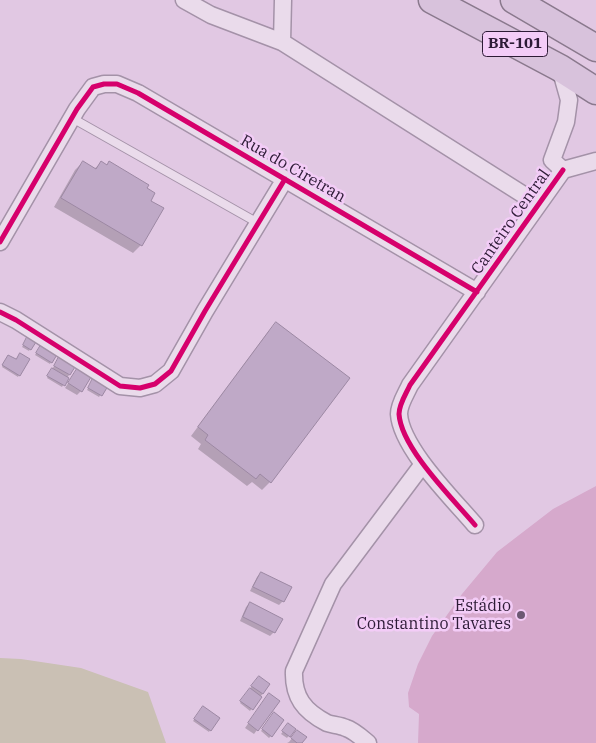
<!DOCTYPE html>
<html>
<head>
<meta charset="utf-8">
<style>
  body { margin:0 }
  canvas { display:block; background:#e1c8e3 }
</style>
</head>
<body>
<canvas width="596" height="743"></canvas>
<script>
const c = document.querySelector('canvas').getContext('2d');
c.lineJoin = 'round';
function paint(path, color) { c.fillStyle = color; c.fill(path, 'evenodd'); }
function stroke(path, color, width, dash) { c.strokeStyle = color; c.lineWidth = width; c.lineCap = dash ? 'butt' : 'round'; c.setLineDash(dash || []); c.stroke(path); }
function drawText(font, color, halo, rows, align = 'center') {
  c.font = font + ' "IBM Plex Serif",serif'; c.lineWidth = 5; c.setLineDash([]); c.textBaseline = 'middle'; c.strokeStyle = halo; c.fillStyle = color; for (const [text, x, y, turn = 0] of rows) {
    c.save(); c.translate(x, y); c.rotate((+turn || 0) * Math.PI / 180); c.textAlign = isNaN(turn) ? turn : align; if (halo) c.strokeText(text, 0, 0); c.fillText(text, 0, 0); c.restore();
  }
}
paint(new Path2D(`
  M 596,486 L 596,743 L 418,743 L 419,714 L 409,707 L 408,693 L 418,664 L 432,636 L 462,594 L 497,552 L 553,509 Z`), '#d6a9cc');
paint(new Path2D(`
  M 0,658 L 21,659 L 81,668 L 148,692 L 166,743 L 0,743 Z`), '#cac0b4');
paint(new Path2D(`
  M 83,162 L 94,169 L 101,163 L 146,189 L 149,201 L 141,245 L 133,253 L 54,207 L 75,170 Z
  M 276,324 L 270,482 L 262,490 L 252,482 L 247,486 L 198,449 L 201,444 L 191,436 L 268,332 Z
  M 26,340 L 30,349 L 29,351 L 22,347 Z
  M 40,347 L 51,362 L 50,364 L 35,355 Z
  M 60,356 L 69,375 L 62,387 L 47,378 Z
  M 7,358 L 19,375 L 18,377 L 2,367 Z
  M 80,365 L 81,391 L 77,395 L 65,388 Z
  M 92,381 L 106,387 L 99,397 L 87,390 Z
  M 261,573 L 283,601 L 279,605 L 250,591 L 257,577 Z
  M 250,603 L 274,632 L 270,636 L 240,621 L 246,607 Z
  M 257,679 L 269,685 L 250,711 L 240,703 Z
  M 265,699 L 257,730 L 254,734 L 245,728 Z
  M 202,709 L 210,730 L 209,732 L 193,721 Z
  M 273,716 L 271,736 L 269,738 L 261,731 Z
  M 288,725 L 294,729 L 287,738 L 281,734 Z
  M 296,733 L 301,743 L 287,743 L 289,742 Z`), '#0003');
const building = new Path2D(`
  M 83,161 L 96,169 L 101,161 L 107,165 L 109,161 L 149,185 L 147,188 L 155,193 L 151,201 L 164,208 L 142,246 L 61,198 Z
  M 276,322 L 350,378 L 271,483 L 260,474 L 256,479 L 205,440 L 208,435 L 198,427 Z
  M 27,337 L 36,342 L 31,350 L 23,345 Z
  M 42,343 L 58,353 L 52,363 L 36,353 Z
  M 20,353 L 30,359 L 20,376 L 2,365 L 8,355 L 16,359 Z
  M 61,353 L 78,362 L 70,375 L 54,366 Z
  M 80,364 L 94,372 L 82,392 L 68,383 Z
  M 52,368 L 69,378 L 65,386 L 47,376 Z
  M 93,378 L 108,386 L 102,396 L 88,388 Z
  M 261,572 L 292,587 L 284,602 L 253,587 Z
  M 250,602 L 283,619 L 275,633 L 243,617 Z
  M 259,676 L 270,684 L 263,694 L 251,686 Z
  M 250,688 L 262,697 L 253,710 L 240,701 Z
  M 269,693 L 280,701 L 258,731 L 248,723 Z
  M 203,706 L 220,718 L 211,731 L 194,719 Z
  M 274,712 L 284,720 L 272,737 L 262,729 Z
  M 288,723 L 296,729 L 290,737 L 282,731 Z
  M 297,730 L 307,737 L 302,743 L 297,743 L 291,738 Z`);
paint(building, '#bfa9c7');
stroke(building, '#9c88a3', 1);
const service = new Path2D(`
  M 72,118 L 258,223`);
const minor = new Path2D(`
  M 184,0 L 211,15 L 282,42 L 538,204
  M 282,42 L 283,0
  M 560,68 L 569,100 L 566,122 L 552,160 L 563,170 L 596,161
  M 0,242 L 77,109 L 93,87 L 104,84 L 117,84 L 138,93 L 477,292
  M 0,312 L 16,320 L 120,386 L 140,388 L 155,384 L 171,371 L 205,311 L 285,179
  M 475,525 C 453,499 401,448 399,414 C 399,404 406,394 410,385 L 563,170
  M 368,743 C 362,738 353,730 346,728 C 340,725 333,725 327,723 C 304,711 293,697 294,671 L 333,584 L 423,464`);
const trunk = new Path2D(`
  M 432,0 L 560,68 L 596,91
  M 514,0 L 596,48`);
stroke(service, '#a492a8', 10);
stroke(minor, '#a492a8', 19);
stroke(trunk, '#8a798d', 29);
stroke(service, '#eadbeb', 8);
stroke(minor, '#eadbeb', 16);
stroke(trunk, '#d8c2dc', 26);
stroke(new Path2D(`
  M 0,242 L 77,109 L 93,87 L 104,84 L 117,84 L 138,93 L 477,292
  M 0,312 L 16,320 L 120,386 L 140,388 L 155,384 L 171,371 L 205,311 L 285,179
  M 475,525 C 453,499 401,448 399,414 C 399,404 406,394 410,385 L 563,170`), '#d6006c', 5);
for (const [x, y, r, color] of [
  [521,615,5,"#6c5873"]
]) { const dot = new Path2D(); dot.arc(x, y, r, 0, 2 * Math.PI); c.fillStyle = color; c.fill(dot); stroke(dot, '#f3ccf7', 2); }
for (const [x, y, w] of [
  [515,44,65]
]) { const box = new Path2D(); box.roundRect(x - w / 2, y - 12.5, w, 25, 4); c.fillStyle = '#f3ccf7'; c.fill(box); stroke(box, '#2d1b36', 1); }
drawText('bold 15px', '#2d1b36', null, [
  ["BR-101",515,44]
]);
drawText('16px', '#2d1b36', '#f3ccf7', [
  ["Rua do Ciretran",293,169,30],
  ["Canteiro Central",511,222,-55]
]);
drawText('16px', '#2d1b36', '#f3ccf7', [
  ["Estádio",511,606],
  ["Constantino Tavares",511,624]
], 'right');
</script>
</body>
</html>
